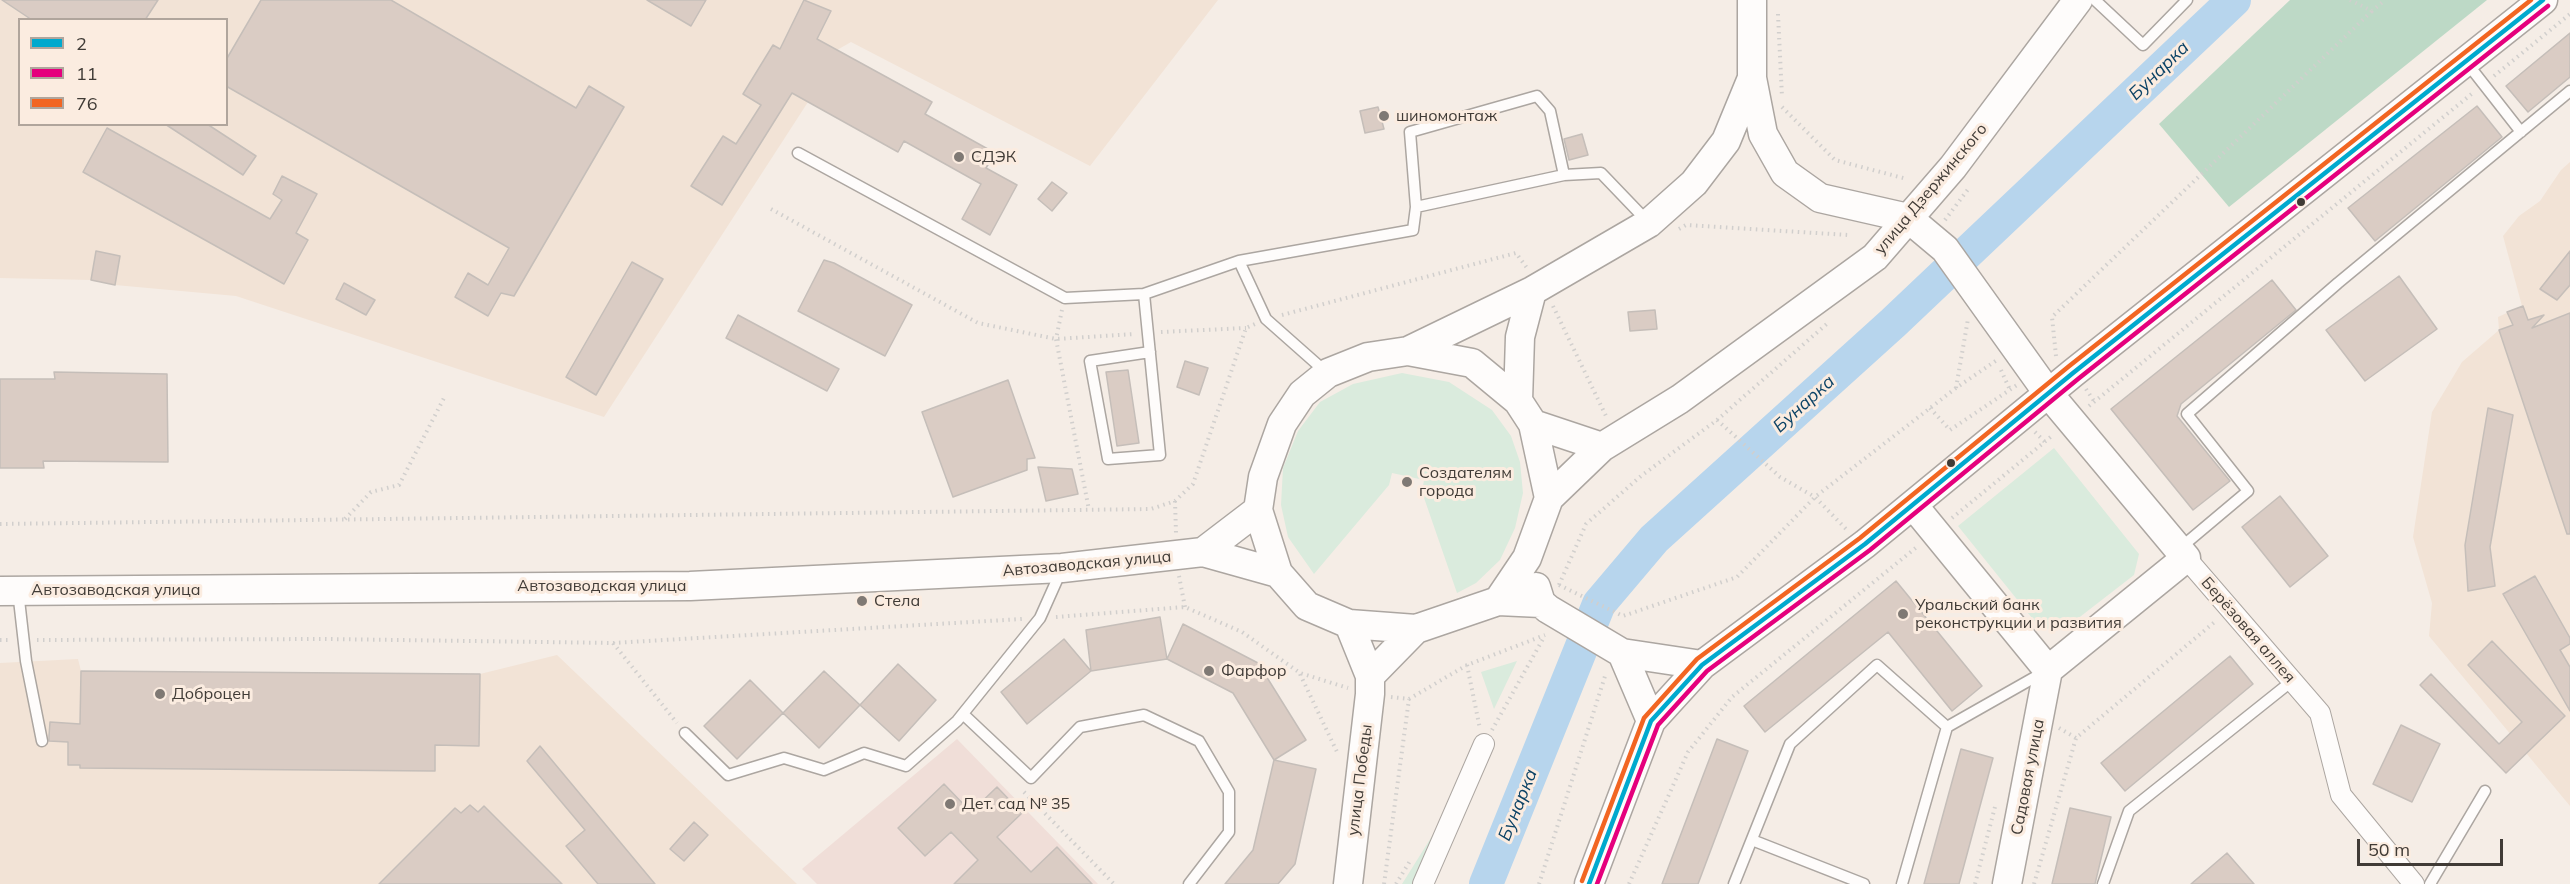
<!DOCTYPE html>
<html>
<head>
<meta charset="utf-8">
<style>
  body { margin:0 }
  #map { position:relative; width:2570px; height:884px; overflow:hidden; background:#f5ede6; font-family:Mulish,sans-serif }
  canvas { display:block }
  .legend { position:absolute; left:18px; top:18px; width:210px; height:108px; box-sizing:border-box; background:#fbece0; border:2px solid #b0a59c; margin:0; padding:8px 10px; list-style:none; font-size:18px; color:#403b36 }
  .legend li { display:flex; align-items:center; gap:12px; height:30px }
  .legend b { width:30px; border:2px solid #b0a59c }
  .scale { position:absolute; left:2357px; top:839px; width:146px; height:27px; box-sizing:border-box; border:3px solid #403b36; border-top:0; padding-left:8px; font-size:18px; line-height:21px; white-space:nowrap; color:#403b36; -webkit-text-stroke:4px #fbece0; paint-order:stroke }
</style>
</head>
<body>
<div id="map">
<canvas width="2570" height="884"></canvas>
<ul class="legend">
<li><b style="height:8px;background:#00a9ce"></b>2</li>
<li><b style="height:8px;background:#e5007d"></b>11</li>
<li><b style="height:8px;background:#f26522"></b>76</li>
</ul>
<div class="scale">50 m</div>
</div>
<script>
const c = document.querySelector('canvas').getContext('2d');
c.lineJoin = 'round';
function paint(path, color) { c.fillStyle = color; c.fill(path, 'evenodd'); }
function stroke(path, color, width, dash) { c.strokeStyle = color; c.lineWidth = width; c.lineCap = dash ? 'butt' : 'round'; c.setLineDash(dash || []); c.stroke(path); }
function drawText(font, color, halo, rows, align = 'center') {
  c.font = font + ' Mulish,sans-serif'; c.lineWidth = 6; c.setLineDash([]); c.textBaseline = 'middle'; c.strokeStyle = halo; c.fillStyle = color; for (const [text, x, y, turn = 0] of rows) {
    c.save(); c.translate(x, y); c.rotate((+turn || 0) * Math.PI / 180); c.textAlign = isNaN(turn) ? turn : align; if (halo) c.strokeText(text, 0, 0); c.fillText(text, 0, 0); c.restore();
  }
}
paint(new Path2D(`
  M 0,0 L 1218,0 L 1090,166 L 851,42 L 837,50 L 808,102 L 604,417 L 236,296 L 115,285 L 91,280 L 0,278 ZM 20,20 L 226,20 L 226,124 L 20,124 Z
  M 2570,162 L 2570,806 L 2429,636 L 2432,603 L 2413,537 L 2432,412 L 2462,362 L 2499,330 L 2498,317 L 2522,306 L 2503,236 L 2519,216 L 2540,201 L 2561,170 Z
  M 557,655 L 797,884 L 0,884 L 0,663 L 78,659 L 81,671 L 480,674 Z`), '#f2e3d6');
paint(new Path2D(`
  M 957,739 L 1098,884 L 817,884 L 802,869 Z`), '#f0ded8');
paint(new Path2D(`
  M 1402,373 L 1449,382 L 1492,410 L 1511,436 L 1520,462 L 1523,493 L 1515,528 L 1500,560 L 1476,583 L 1457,593 L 1422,492 L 1424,480 L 1392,473 L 1389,485 L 1314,574 L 1288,537 L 1281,505 L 1283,468 L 1298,431 L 1320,402 L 1353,384 Z
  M 2054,448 L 2139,554 L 2134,575 L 2063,630 L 2040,628 L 1958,526 Z
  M 1517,661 L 1494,709 L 1481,672 Z
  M 1444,817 L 1419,884 L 1402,884 Z`), '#daebdd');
paint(new Path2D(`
  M 2290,0 L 2487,0 L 2229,207 L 2159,124 Z`), '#bdd9c6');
stroke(new Path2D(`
  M 1486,884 L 1599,604 L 1654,539 L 1893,323 L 2234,0`), '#b7d5ed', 34);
const building = new Path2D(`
  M 2,0 L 158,0 L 145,20 L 32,20 Z
  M 261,0 L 391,0 L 576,108 L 589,86 L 624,107 L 514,296 L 501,293 L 488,316 L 455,297 L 468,273 L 488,285 L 509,248 L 226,86 L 226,60 Z
  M 647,0 L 706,0 L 691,26 Z
  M 804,0 L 831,11 L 817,39 L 932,102 L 925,114 L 995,153 L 986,168 L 1017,185 L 990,235 L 962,219 L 981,184 L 904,141 L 898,152 L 792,93 L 722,205 L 691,186 L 723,136 L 736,144 L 761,105 L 743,94 L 773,45 L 780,49 Z
  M 2570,33 L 2570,77 L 2528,112 L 2506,86 Z
  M 2477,106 L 2502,137 L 2375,241 L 2348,208 Z
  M 1378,107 L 1384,129 L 1365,133 L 1360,111 Z
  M 165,124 L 207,124 L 256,156 L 243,175 Z
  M 107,128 L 270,219 L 282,200 L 273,194 L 282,176 L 317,194 L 296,233 L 308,240 L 284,284 L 83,172 Z
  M 1582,134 L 1588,155 L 1569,160 L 1564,139 Z
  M 1052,182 L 1067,193 L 1052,211 L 1038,199 Z
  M 96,251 L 120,256 L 115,285 L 91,280 Z
  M 2570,251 L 2570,285 L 2557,300 L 2540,289 Z
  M 824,260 L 834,263 L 912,305 L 885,356 L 798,311 Z
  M 632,262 L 663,279 L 596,395 L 566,377 Z
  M 2399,276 L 2437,329 L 2365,381 L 2326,330 Z
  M 2272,280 L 2296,310 L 2181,404 L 2177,416 L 2230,481 L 2193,510 L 2111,409 Z
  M 344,283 L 375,300 L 366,315 L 336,299 Z
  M 2523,306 L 2528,320 L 2544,315 L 2532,328 L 2570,313 L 2570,534 L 2567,534 L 2499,330 L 2513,325 L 2507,312 Z
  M 1655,310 L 1657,329 L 1630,331 L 1628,312 Z
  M 738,315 L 839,369 L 827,391 L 726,338 Z
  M 1185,361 L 1208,368 L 1199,395 L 1177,387 Z
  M 1128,370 L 1139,443 L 1117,446 L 1106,372 Z
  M 54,372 L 167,374 L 168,462 L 43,461 L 44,468 L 0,468 L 0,379 L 55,379 Z
  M 1008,380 L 1035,458 L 1027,459 L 1027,470 L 953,497 L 922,412 Z
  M 2488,408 L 2513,415 L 2490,547 L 2495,586 L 2468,591 L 2465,545 Z
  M 1038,467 L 1072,469 L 1078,494 L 1046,501 Z
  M 2280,496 L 2328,556 L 2290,587 L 2242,527 Z
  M 2535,576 L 2570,638 L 2570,644 L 2560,650 L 2570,667 L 2570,711 L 2503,594 Z
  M 1896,581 L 1982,686 L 1952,711 L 1888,632 L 1765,732 L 1744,706 Z
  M 1160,617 L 1167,659 L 1091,671 L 1086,630 Z
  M 1183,624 L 1258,663 L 1306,740 L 1274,760 L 1233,693 L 1167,659 Z
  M 1064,639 L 1091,671 L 1027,724 L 1001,692 Z
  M 2492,641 L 2565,716 L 2506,773 L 2420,685 L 2431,674 L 2499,744 L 2522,722 L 2468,665 Z
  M 2230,656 L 2253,684 L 2125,791 L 2101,763 Z
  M 898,664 L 936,700 L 899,741 L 860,705 Z
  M 81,671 L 480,674 L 479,746 L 435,745 L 435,771 L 80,768 L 80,765 L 68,765 L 68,742 L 49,741 L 49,736 L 50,722 L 80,724 Z
  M 824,671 L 860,705 L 819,748 L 783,713 Z
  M 750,680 L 783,713 L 737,759 L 704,726 Z
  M 2401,725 L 2440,744 L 2412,802 L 2373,784 Z
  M 1717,739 L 1748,751 L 1698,884 L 1662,884 Z
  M 540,746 L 655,884 L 598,884 L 566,846 L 585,830 L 527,761 Z
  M 1961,749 L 1993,758 L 1959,884 L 1924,884 Z
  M 1274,760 L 1316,769 L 1295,864 L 1278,884 L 1225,884 L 1253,850 Z
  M 944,784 L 971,812 L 997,787 L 1022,813 L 997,837 L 1031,872 L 1057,847 L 1092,884 L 954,884 L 978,860 L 951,832 L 925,856 L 898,828 Z
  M 470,805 L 478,812 L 484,806 L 562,884 L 379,884 L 455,808 L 461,813 Z
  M 2070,808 L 2111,817 L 2095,884 L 2052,884 Z
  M 694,822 L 708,835 L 684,861 L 670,849 Z
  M 2227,853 L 2254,884 L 2191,884 Z`);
paint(building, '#daccc4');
stroke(building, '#c5beb9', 1.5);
const lane = new Path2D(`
  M 2095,0 L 2143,45 L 2187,0
  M 2467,63 L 2521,132
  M 798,153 L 1065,298 L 1144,294 L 1239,261 L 1413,230 L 1416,207 L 1410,132 L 1537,96 L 1550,111 L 1564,175 L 1416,207
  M 1564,175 L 1601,173 L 1648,222
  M 1239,261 L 1266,319 L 1327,373
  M 1144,294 L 1160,455 L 1108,459 L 1090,361 L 1150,352
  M 2179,549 L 2248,491 L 2187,414 L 2338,283 L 2570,91
  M 18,591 L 26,661 L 42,741
  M 963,714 L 1031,778 L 1080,727 L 1144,715 L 1199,741 L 1229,792 L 1229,832 L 1189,884
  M 1947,727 L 2044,672
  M 685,733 L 728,775 L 784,758 L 824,770 L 864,753 L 906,766 L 957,721 L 1040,618 L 1061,571
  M 1752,840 L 1864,884
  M 1734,884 L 1790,744 L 1877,665 L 1947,727 L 1902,884
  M 2103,884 L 2129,811 L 2292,681
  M 2430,884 L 2485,791`);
const street = new Path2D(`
  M 2186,558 L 2320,713 L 2341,795 L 2414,884
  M 1423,884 L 1484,744`);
const secondary = new Path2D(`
  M 1752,0 L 1752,78 L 1763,134 L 1785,173 L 1820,198 L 1908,218 L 1945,249 L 2048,393 L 2186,558 L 2048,670
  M 1408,351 L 1532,291 L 1649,223 L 1694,183 L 1726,141 L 1752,78
  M 1518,401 L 1520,337 L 1532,291
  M 1533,424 L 1602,447
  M 1549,498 L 1602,447 L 1680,399 L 1875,257 L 1953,167 L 2078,0
  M 1913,505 L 2048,670
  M 1203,552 L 1258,510
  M 1536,587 L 1541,603 L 1548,609 L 1622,653 L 1702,665
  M 0,591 L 690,586 L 1062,568 L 1203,552 L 1278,573
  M 1498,601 L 1527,558 L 1549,498 L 1533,424 L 1518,401 L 1472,363 L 1408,351 L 1368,357 L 1328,373 L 1302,394 L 1282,424 L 1263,477 L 1258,510 L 1278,573 L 1307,606 L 1349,624 L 1416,629 L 1498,601 L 1541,603
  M 1622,653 L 1651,721
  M 1370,676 L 1416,629
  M 1348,884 L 1370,694 L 1370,676 L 1349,624
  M 1589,884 L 1651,721 L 1702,665 L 1865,544 L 2073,373 L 2543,0
  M 2007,884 L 2048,670`);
stroke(lane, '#aca6a1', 13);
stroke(street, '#aca6a1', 22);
stroke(secondary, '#aca6a1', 31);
stroke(new Path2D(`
  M 2350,0 L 2372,11 L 2385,0
  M 1778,14 L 1782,97
  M 2494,76 L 2570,14
  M 1782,107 L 1835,160 L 1907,179
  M 771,209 L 978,323 L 1056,339 L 1135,334
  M 1945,220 L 1969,188
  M 1679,229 L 1686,225 L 1848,235
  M 1553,306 L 1606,416 L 1608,415
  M 1062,310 L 1056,339 L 1089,510
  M 1282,315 L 1516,253 L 1527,268
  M 1161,332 L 1246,328
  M 2056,356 L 2052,317 L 2372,11
  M 2001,370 L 2010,390
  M 1956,388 L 1968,319
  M 2086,389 L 2094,401
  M 2089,406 L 2474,92
  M 1930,408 L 1950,430 L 2017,385
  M 1717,420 L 1780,477 L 1815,497 L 1846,529
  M 2035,432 L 2045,442
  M 1175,501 L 1176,533
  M 1952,518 L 2053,435
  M 345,519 L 371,492 L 399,485 L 444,398
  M 0,524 L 1151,509 L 1175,501 L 1193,484 L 1246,328 L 1255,324
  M 1179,576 L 1185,607
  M 1559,585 L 1586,524 L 1641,476 L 1717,420 L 1829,322
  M 1559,585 L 1623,616 L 1737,577 L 1815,497 L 1956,388 L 1997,360
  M 1056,617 L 1185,607 L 1242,632 L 1300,673 L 1348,688
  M 0,640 L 11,640
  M 37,640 L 326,639 L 613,643 L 1022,619
  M 613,643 L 677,723
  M 1467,665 L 1480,729
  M 1300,674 L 1338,754
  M 1391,697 L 1409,699 L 1467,665 L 1545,635
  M 2059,728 L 2076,738
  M 1492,730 L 1544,637
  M 1024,792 L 1114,884
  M 1384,884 L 1409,699
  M 1396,884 L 1410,861
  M 1539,884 L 1606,673
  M 1629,884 L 1688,752 L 1732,697 L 1918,546
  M 1975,884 L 1996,803
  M 2034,884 L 2076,738 L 2217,620`), '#d1cfcd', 4, [1.5, 4.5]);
stroke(lane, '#fefcfb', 10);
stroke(street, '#fefcfb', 20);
stroke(secondary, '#fefcfb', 28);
stroke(new Path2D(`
  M 1589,884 L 1651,721 L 1702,665 L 1865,544 L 2073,373 L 2543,0`), '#00a9ce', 4.5);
stroke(new Path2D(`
  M 1597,884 L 1658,725 L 1707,671 L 1870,550 L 2078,379 L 2548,6`), '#e5007d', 4.5);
stroke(new Path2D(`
  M 1582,881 L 1644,718 L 1697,659 L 1860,538 L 2068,367 L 2531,0`), '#f26522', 4.5);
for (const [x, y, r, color] of [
  [1384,116,6,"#7f7974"],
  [959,157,6,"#7f7974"],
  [2301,202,5,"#403b36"],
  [1951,463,5,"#403b36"],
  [1407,482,6,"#7f7974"],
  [862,601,6,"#7f7974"],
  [1903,614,6,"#7f7974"],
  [1209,671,6,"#7f7974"],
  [160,694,6,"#7f7974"],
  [950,804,6,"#7f7974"]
]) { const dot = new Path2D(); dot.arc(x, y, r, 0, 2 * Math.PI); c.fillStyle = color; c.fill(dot); stroke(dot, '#fbece0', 2); }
drawText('16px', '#403b36', '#fbece0', [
  ["шиномонтаж",1396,116],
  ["СДЭК",971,157],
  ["Создателям",1419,473],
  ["города",1419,491],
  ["Стела",874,601],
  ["Уральский банк",1915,605],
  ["реконструкции и развития",1915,623],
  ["Фарфор",1221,671],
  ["Доброцен",172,694],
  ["Дет. сад № 35",962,804]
], 'left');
drawText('16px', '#403b36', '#fbece0', [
  ["улица Дзержинского",1931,189,-50],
  ["Автозаводская улица",1087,564,-5],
  ["Автозаводская улица",602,586],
  ["Автозаводская улица",116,590],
  ["Берёзовая аллея",2248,630,49],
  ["Садовая улица",2028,777,-79],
  ["улица Победы",1360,780,-83]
]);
drawText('italic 18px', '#0c4366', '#fbece0', [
  ["Бунарка",2159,71,-44],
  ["Бунарка",1804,404,-42],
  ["Бунарка",1518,805,-68]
]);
</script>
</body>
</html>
